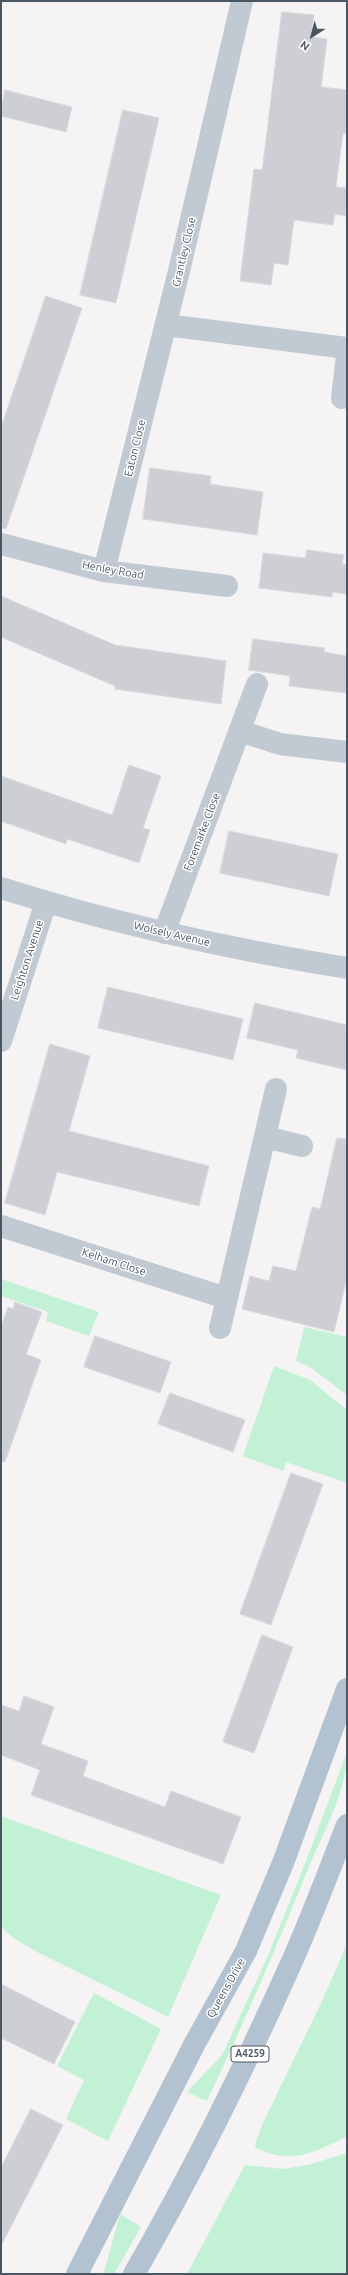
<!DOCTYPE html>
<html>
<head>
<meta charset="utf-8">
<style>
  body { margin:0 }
  #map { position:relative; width:348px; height:2275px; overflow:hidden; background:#f5f3f3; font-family:Ubuntu,sans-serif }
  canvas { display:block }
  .frame { position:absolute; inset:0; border:2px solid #4a5661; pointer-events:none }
  .north { position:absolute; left:292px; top:16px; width:40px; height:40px; -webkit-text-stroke:3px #fff; paint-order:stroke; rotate:216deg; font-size:11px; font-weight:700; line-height:16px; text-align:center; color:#4a5661 }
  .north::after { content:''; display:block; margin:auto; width:14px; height:18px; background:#4a5661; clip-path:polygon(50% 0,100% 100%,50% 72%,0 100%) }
</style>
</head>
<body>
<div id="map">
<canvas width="348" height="2275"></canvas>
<div class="frame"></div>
<div class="north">N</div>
</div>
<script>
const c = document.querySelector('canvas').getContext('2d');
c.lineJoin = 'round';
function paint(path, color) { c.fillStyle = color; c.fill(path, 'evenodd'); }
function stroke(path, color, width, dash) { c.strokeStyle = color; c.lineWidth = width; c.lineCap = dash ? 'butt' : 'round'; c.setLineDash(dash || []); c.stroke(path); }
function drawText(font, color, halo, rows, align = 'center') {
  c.font = font + ' Ubuntu,sans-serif'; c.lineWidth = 3; c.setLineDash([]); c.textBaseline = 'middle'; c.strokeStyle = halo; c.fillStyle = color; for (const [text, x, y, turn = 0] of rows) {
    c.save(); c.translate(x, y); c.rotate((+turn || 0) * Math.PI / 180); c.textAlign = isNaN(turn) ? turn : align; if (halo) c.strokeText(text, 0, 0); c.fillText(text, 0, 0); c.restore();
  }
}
paint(new Path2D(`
  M 1,1279 L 99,1312 L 89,1336 L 46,1321 L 48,1312 L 1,1296 Z
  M 304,1327 L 347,1337 L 347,1395 L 310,1367 L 296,1361 Z
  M 274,1366 L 310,1380 L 347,1410 L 347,1483 L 286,1462 L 283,1471 L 243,1456 Z
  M 347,1752 C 347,1790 325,1829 310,1864 C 278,1944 244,2023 207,2101 L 187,2092 L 222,2055 L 267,1958 L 306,1861 Z
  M 1,1816 L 221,1895 L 168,2017 L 35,1951 C 22,1943 9,1937 1,1925 Z
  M 347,1944 L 347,2136 C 314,2153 292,2165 256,2148 L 255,2144 L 262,2125 L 322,2001 Z
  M 94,1993 L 161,2029 L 108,2141 L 66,2119 L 84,2080 L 57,2066 Z
  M 347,2153 L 347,2274 L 187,2274 L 245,2165 L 283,2169 L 308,2165 Z
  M 120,2214 L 141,2227 L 114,2274 L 102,2274 L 105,2268 Z`), '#c3f1d5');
const building = new Path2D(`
  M 282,12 L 314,15 L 311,37 L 327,39 L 321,87 L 347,90 L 347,134 L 343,133 L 336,187 L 347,188 L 347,216 L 335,214 L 333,225 L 294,220 L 288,265 L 274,263 L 271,285 L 240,281 L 254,169 L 262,170 Z
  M 5,90 L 72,107 L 66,132 L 1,116 Z
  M 123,110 L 159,118 L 116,303 L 80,295 Z
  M 46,296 L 82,308 L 6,529 L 1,528 L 1,428 Z
  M 150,468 L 211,476 L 210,484 L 263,492 L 257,535 L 143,519 Z
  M 307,550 L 344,555 L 342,564 L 347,565 L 347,594 L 332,592 L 332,597 L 259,588 L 263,553 L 305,558 Z
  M 1,596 L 115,645 L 226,661 L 221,704 L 115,689 L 115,686 L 1,637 Z
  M 253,639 L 325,648 L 324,652 L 347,656 L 347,693 L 289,686 L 290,676 L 249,670 Z
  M 129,765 L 161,776 L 143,828 L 150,830 L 139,863 L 67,839 L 66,844 L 1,821 L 1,776 L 112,815 Z
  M 229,831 L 338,854 L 329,896 L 220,873 Z
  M 108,987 L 243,1019 L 233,1060 L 98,1028 Z
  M 255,1003 L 347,1025 L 347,1070 L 296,1058 L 298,1050 L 247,1038 Z
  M 50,1044 L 90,1056 L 69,1131 L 209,1166 L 199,1206 L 57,1172 L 45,1215 L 5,1203 Z
  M 337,1138 L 347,1139 L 347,1277 L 334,1332 L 242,1309 L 250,1276 L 269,1281 L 273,1266 L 296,1271 L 312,1207 L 320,1209 Z
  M 15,1302 L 42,1312 L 26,1354 L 41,1360 L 5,1462 L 1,1461 L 1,1327 L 8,1307 L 13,1309 Z
  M 95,1336 L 171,1362 L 160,1393 L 84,1367 Z
  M 170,1393 L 245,1420 L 233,1452 L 158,1424 Z
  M 291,1473 L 323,1484 L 271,1625 L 240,1614 Z
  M 262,1635 L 293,1647 L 254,1753 L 223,1742 Z
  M 24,1696 L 54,1707 L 41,1744 L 88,1761 L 83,1776 L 165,1807 L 171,1791 L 241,1817 L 223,1864 L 31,1795 L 40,1770 L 1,1755 L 1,1705 L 19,1711 Z
  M 1,1984 L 75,2022 L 54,2064 L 1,2038 Z
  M 31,2109 L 63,2125 L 1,2246 L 1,2168 Z`);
paint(building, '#cdcfd5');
stroke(building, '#d7d9de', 1);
stroke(new Path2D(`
  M 166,325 L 347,348
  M 342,398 L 347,355
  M 1,544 L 104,571 L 227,586
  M 104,571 L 179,271 L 242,1
  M 240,731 L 280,744 L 347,752
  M 1,888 C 114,924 230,949 347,968
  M 164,933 L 257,684
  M 1,1041 L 46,902
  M 265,1137 L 302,1146
  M 1,1226 L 226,1298
  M 220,1328 L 276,1089`), '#c1cad2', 22);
stroke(new Path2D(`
  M 77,2274 L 194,2045 L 246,1951 L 283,1863 L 347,1689
  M 134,2274 C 191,2175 242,2073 289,1968 C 310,1922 328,1873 347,1825`), '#b3c2d1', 22);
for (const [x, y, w] of [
  [250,2054,38]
]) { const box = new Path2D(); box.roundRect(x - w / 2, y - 8, w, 16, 3); c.fillStyle = '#fff'; c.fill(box); stroke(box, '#4a5661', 1); }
drawText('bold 10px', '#4a5661', null, [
  ["A4259",250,2054]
]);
drawText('11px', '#4a5661', '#fff', [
  ["Grantley Close",184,252,-77],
  ["Eaton Close",135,448,-76],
  ["Henley Road",113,570,10],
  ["Foremarke Close",202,832,-69],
  ["Wolsely Avenue",172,934,13],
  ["Leighton Avenue",27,960,-72],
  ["Kelham Close",114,1262,18],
  ["Queens Drive",226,1988,-61]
]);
</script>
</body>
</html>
